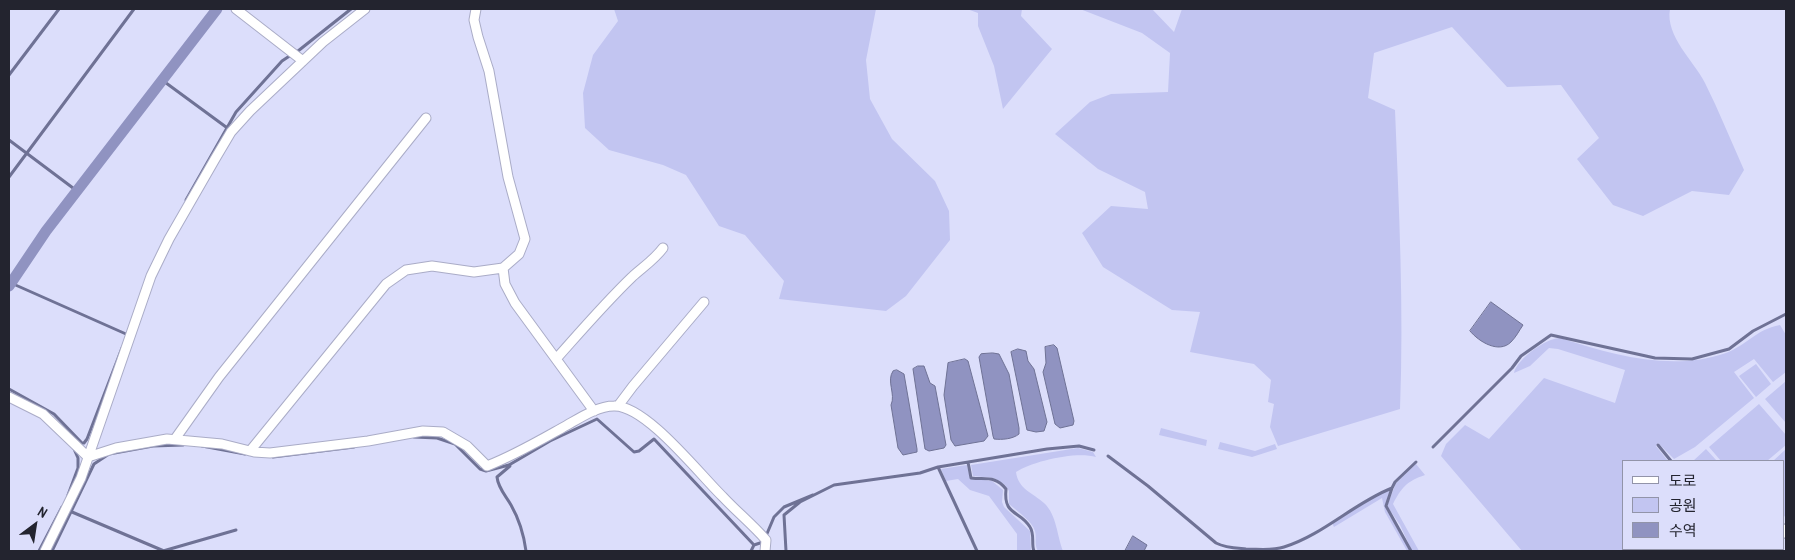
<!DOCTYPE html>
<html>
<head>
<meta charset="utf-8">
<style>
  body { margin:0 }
  #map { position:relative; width:1795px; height:560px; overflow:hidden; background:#dcdefb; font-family:"Archivo Narrow","Noto Sans KR",sans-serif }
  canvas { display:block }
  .frame { position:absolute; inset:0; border:10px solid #23242f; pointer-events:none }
  .legend { position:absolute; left:1622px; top:460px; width:162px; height:90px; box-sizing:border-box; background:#dcdefb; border:1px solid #9294a9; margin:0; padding:6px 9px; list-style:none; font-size:15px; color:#23242f }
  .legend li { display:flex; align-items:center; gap:10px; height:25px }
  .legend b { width:25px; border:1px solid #9294a9 }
  .north { position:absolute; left:10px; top:500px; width:50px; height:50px; -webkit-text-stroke:4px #dcdefb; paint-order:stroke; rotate:31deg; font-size:14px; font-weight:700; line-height:20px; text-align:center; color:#23242f }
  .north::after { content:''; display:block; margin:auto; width:18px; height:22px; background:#23242f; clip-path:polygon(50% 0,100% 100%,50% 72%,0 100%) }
</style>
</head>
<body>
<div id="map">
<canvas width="1795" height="560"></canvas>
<div class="frame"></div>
<ul class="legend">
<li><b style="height:6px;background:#fff"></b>도로</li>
<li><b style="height:14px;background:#c2c5f1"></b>공원</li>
<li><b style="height:14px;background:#9093c1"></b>수역</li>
</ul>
<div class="north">N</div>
</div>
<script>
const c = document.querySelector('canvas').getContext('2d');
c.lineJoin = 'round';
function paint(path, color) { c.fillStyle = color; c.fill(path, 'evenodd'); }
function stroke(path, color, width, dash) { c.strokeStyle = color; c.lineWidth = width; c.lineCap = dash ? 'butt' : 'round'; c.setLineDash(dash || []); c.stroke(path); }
paint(new Path2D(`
  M 614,9 L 876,9 L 866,60 L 870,99 L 892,139 L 935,181 L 949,211 L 950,240 L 906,296 L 886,311 L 779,299 L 784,281 L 745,235 L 719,226 L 686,175 L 663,165 L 609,150 L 585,128 L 583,93 L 593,55 L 618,21 Z
  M 967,9 L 1022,9 L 1021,16 L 1052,49 L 1003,109 L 994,66 L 978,26 L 978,13 Z
  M 1080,9 L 1152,9 L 1174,32 L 1182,9 L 1670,9 C 1665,36 1694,61 1705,83 C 1719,111 1731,141 1744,170 L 1729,195 L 1692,191 L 1643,216 L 1613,205 L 1577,159 L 1599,138 L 1561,85 L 1507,87 L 1452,27 L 1374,53 L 1368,98 L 1395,110 C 1399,209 1404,309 1400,409 L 1278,446 L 1270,427 L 1274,404 L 1268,402 L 1271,380 L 1254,364 L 1190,352 L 1200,312 L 1172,310 L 1103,267 L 1082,233 L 1111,206 L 1148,209 L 1145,192 L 1098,169 L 1055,134 L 1090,102 L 1111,94 L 1168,92 L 1170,53 L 1142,33 Z
  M 1780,325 L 1786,335 L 1786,372 L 1773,382 L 1754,359 L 1734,372 L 1754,398 L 1695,447 L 1674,459 L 1658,443 L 1656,446 L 1668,461 L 1624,461 L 1624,549 L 1737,549 L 1739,551 L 1522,551 L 1441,456 L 1446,444 L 1465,425 L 1489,439 L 1544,378 L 1615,403 L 1625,370 L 1558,349 L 1549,348 L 1530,366 L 1514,373 C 1517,359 1546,338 1560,338 C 1613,355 1671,372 1726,353 C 1747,345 1755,330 1780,325 Z
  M 1756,364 L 1771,384 L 1756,397 L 1739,376 Z
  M 1786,381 L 1786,423 L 1765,399 Z
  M 1759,404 L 1786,435 L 1786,445 L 1767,461 L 1721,461 L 1709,447 Z
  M 1161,428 L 1207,440 L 1206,446 L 1159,435 Z
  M 1220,442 L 1255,451 L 1275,444 L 1277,449 L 1252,457 L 1218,449 Z
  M 1078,448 L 1093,452 L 1096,457 C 1076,451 1033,461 1016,472 C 1018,489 1033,493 1044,503 C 1057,515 1057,536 1063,551 L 1038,551 C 1034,545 1037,538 1035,531 C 1032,521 1017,511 1009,504 L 1009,491 L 1005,485 L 994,478 L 973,476 L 971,465 Z
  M 1706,449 L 1717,461 L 1693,461 Z
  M 1786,449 L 1786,514 L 1784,517 L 1784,461 L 1773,461 Z
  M 1416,464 L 1425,475 C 1407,481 1401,488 1393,504 L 1419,551 L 1412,551 L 1400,525 L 1387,506 L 1396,483 Z
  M 967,465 L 970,478 L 992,481 L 1003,490 L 1002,502 L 1004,507 L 1030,531 L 1031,551 L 1017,551 L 1017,534 L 989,496 L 970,490 L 958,479 L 946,481 L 941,469 Z
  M 1390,490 L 1385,507 L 1410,551 L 1407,551 L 1385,512 L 1382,498 L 1334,527 L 1332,523 L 1375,496 Z`), '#c2c5f1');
const water = new Path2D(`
  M 1491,302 L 1523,325 C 1519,331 1516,337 1511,342 C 1499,354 1479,342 1470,331 Z
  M 1054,345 L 1057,348 L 1074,421 L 1073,425 L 1060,428 L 1055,424 L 1043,372 L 1046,363 L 1045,347 Z
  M 1018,349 L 1026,351 L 1028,361 L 1034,369 L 1047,422 L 1044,431 L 1036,432 L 1027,430 L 1011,352 Z
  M 993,353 L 999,354 L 1009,374 L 1019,428 L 1019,434 C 1013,439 1002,440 994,439 L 993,436 L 979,357 L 981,354 Z
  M 965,359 L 968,361 L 988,436 L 984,441 L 955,446 L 951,440 L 944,395 L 948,363 Z
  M 918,366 L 924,366 L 930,383 L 935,386 L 946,445 L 944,448 L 929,451 L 925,449 L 913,369 Z
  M 897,370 L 904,374 L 917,449 L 917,452 L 903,455 L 898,448 L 891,405 C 896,394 886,381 893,371 Z
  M 1133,536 L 1147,545 L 1144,551 L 1125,551 Z`);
paint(water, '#9093c1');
stroke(water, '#6f7295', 1);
stroke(new Path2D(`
  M 298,51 L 351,9
  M 9,75 L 59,9
  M 162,80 L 226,127
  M 9,140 L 77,191
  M 9,177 L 134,9
  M 186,200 L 236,112 L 282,61 L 291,55
  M 11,283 L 126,334
  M 9,389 L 54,414 L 81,442
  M 414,437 L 437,438 L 455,444 L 480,469 L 486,471 L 509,465 L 550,441 L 597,419 L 634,452 L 639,451 L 654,439 L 754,545
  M 80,443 L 84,443 L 87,439 L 122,348
  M 1658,445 L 1671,461
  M 202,446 L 245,454
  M 1433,447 L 1512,368 L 1521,356 L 1551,335 L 1655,358 L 1692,359 L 1729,349 L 1753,331 L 1786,314
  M 1108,456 L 1148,486 L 1216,543 C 1226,548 1235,548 1246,549 C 1259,549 1272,551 1284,547 C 1323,535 1354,503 1392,488 L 1395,482 L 1416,462
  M 273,457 L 354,447
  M 968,462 L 971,478 C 985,480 995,475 1006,489 C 1003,516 1020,510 1030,527 C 1035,535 1031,544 1034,551
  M 510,466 L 497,477 C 498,488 506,496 511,505 C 519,519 524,536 526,551
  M 938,467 L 977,551
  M 1392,488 L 1386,506 L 1411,551
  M 68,495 L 78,468 L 78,458 L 74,449
  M 72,512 L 164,551
  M 766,536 L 774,517 L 784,507 L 813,495
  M 1743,549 L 1745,551
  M 39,551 L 62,507
  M 52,551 L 94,464 L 109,454 L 153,446 L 183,445
  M 163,551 L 236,530
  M 751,551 L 754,545 L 763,542
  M 786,551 L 784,515 L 800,502 L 834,485 L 920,473 L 938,467 L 1047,449 L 1079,446 L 1094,450`), '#6f7295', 3);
stroke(new Path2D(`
  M 9,286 L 46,231 L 217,9`), '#9093c1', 11);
const minor = new Path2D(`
  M 236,9 L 303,61
  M 503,268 L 505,284 L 515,303 L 594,411
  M 556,359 C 581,331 605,303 632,277 C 643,267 654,260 663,248
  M 9,397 L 43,414 L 88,457 L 116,448 L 167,439 L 222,444 L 254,452 L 270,453 L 368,441 L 423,431 L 443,432 L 467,446 L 487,466 C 513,456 537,442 562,428 C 577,420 596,406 614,406 C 646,405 700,475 723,497 C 737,512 752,524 766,540 L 765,551
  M 618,406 L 633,386 L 704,302
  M 175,439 L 219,377 L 426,118
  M 250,451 L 386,284 L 406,270 L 432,266 L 474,272 L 503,268 L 519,254 L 525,239 L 508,177 L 489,71 L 478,37 L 474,20 L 476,9
  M 45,551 L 81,478 L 151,276 L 169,239 L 215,159 L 231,132 L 250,111 L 323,42 L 365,9`);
const tertiary = new Path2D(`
  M 1784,532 L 1786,530
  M 1767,551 L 1769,549`);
stroke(minor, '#aaacc7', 11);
stroke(tertiary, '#aaacc7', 14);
stroke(minor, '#fff', 9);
stroke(tertiary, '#fff', 11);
</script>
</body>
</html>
